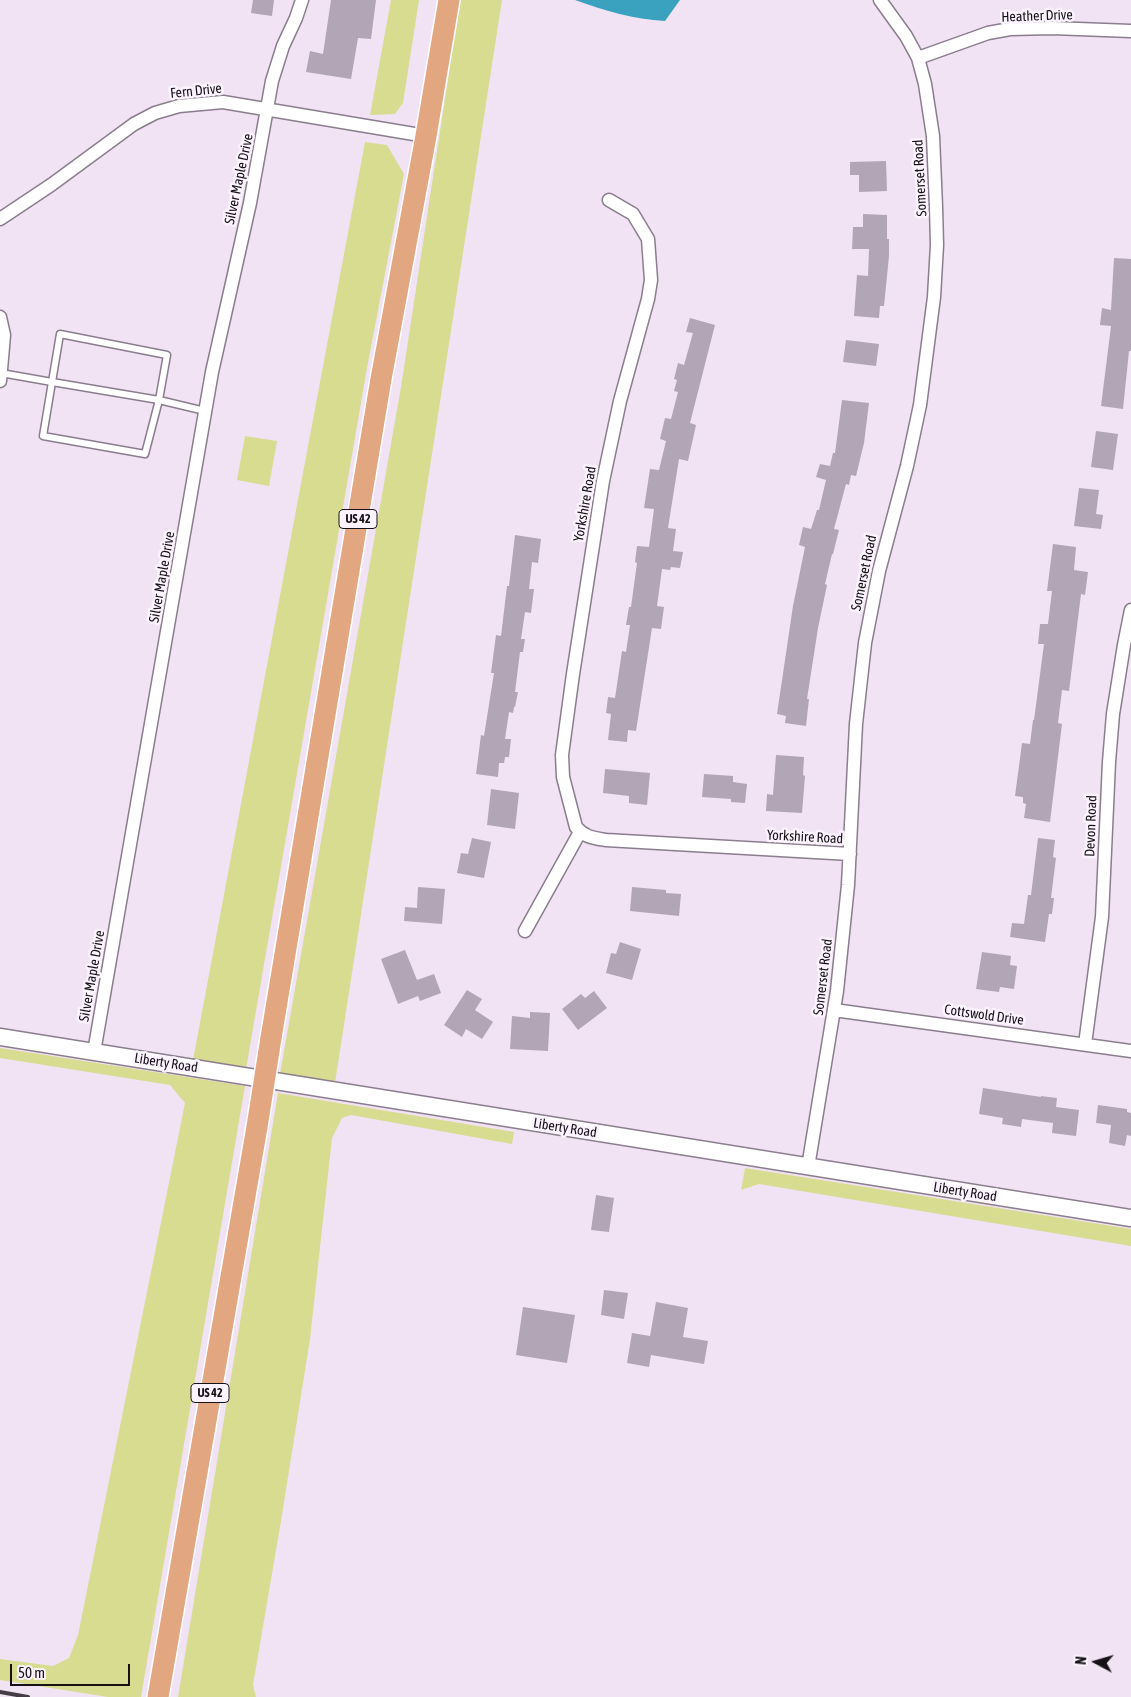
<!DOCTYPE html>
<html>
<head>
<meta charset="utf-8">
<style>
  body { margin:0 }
  #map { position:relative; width:1131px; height:1697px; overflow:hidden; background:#f1e3f4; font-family:"Asap Condensed",sans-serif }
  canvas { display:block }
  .north { position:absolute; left:1071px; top:1637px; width:50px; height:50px; -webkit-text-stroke:4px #fbf3fd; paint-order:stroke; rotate:276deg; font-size:14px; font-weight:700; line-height:20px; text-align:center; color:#161117 }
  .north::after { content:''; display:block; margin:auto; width:18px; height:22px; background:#161117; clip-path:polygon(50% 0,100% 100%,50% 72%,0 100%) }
  .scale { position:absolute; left:10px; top:1664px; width:120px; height:22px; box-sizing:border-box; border:2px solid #161117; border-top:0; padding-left:6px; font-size:15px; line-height:18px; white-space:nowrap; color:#161117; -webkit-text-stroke:4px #fbf3fd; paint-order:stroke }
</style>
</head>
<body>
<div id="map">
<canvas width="1131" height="1697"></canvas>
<div class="north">N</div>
<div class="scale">50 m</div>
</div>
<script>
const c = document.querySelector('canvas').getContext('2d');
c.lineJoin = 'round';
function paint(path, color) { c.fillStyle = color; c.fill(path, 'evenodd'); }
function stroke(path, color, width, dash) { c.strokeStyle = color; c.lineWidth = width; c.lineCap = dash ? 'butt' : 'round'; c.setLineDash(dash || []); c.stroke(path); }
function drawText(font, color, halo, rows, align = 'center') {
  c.font = font + ' "Asap Condensed",sans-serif'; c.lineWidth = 5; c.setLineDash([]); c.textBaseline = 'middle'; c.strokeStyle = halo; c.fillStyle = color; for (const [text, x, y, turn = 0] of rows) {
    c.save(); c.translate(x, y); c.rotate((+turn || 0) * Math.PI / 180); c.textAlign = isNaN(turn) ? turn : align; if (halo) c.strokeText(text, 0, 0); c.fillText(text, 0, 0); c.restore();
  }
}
paint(new Path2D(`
  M 391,0 L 419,0 L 403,103 L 395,114 L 370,115 Z
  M 460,0 L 502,0 L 335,1083 L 280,1074 L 401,387 Z
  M 365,142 L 387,145 L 404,174 L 367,368 L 246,1069 L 193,1060 Z
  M 245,436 L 277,441 L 269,486 L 237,480 Z
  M 0,1048 L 245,1086 L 141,1697 L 108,1697 L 0,1680 L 0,1659 L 53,1666 L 69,1658 L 78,1635 L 185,1103 L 170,1085 L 0,1058 Z
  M 278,1093 L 514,1132 L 512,1144 L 351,1115 L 342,1118 L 332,1138 L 310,1339 L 281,1521 L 253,1685 L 256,1697 L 178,1697 Z
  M 745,1168 L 1131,1229 L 1131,1246 L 759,1184 L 741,1190 Z`), '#d8dc91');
paint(new Path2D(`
  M 575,0 L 680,0 L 665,21 C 633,19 606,11 575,0 Z`), '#3aa1be');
paint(new Path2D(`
  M 253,0 L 274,0 L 272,16 L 251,13 Z
  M 331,0 L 376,0 L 371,39 L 358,38 L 351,79 L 306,72 L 310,51 L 323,54 Z
  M 886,161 L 887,191 L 859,192 L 859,175 L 850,175 L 850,162 Z
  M 863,214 L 887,215 L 887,239 L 889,239 L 889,256 L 884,306 L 880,306 L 879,318 L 854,316 L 857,275 L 868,276 L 869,249 L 852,249 L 853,227 L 863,227 Z
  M 1114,258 L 1131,259 L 1131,351 L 1129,351 L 1123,409 L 1101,406 L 1111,326 L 1100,325 L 1102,308 L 1111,310 Z
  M 690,318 L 715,325 L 690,423 L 696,425 L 688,461 L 679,459 L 668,528 L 676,529 L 673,551 L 683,552 L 680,568 L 671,567 L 670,570 L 662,569 L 657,606 L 664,607 L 661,629 L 652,628 L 636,731 L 628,730 L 627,742 L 608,740 L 611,714 L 606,713 L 608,697 L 615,698 L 622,651 L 626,652 L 630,625 L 626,625 L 629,607 L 631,607 L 637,563 L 635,562 L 637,546 L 649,547 L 654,509 L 644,508 L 650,469 L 659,470 L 666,441 L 660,439 L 665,418 L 671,419 L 678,392 L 674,391 L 677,380 L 674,379 L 678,363 L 684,365 L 693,333 L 686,332 Z
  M 846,340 L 879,344 L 876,366 L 843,362 Z
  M 842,400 L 869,403 L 864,443 L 856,476 L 851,475 L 849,485 L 846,484 L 834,529 L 839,530 L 833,554 L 832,554 L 825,584 L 827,585 L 818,628 L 807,699 L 809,699 L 806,726 L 785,723 L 786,716 L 777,714 L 793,606 L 805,547 L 799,545 L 803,527 L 811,529 L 817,510 L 819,510 L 826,480 L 816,477 L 820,464 L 830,466 L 833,453 L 835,453 Z
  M 1096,431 L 1118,434 L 1113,470 L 1091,467 Z
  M 1079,488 L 1099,490 L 1096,514 L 1103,515 L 1101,529 L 1074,526 Z
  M 515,535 L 541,539 L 538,563 L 532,562 L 529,589 L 534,589 L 531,613 L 525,612 L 521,639 L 525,639 L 523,652 L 520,652 L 515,692 L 518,692 L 515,707 L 514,707 L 513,713 L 509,712 L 505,739 L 511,739 L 509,757 L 505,757 L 504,763 L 499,763 L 498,777 L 476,774 L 481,735 L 484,736 L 494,673 L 491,673 L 496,635 L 501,636 L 507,586 L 509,586 Z
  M 1053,544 L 1076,547 L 1074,570 L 1088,572 L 1085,595 L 1081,594 L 1069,691 L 1062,690 L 1058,723 L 1062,724 L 1050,822 L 1024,818 L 1026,804 L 1023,803 L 1023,797 L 1015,796 L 1022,743 L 1030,744 L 1033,720 L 1034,720 L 1044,644 L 1038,644 L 1040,624 L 1048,624 L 1052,591 L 1047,591 Z
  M 776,755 L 804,757 L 803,775 L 805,776 L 802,813 L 766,811 L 767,794 L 773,795 Z
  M 605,769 L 650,773 L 647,805 L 629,803 L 629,796 L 603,793 Z
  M 704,774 L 733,776 L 733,782 L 747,784 L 745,803 L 731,802 L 731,799 L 702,797 Z
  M 491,789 L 519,793 L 515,829 L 487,825 Z
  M 472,838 L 491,842 L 484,878 L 457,873 L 461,853 L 468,854 Z
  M 1038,838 L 1055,840 L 1053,857 L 1056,858 L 1051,898 L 1054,898 L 1052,914 L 1049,914 L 1045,942 L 1010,937 L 1012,923 L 1024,924 L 1028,895 L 1031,895 Z
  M 418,887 L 445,889 L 442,924 L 404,921 L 405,907 L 417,908 Z
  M 632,887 L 666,890 L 666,893 L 681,894 L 679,916 L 630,911 Z
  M 620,942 L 641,949 L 632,980 L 606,973 L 611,953 L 616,954 Z
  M 405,950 L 417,980 L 434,974 L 441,993 L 420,1001 L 418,996 L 398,1004 L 381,959 Z
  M 982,952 L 1011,956 L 1010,965 L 1017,966 L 1014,989 L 1000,987 L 999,992 L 976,989 Z
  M 467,990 L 482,999 L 475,1010 L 493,1022 L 482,1039 L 466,1029 L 462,1037 L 444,1025 Z
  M 594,991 L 607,1008 L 578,1030 L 562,1009 L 581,994 L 585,998 Z
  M 530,1012 L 550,1013 L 548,1051 L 510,1049 L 512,1016 L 530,1018 Z
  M 983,1088 L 1041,1097 L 1041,1096 L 1057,1098 L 1056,1107 L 1079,1110 L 1076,1136 L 1052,1133 L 1053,1123 L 1022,1119 L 1021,1127 L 1002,1124 L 1003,1118 L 979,1114 Z
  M 1098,1105 L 1127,1109 L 1127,1112 L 1131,1113 L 1131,1136 L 1127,1135 L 1125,1146 L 1109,1143 L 1111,1125 L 1096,1123 Z
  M 596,1195 L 614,1198 L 609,1232 L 591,1230 Z
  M 604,1290 L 628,1293 L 624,1319 L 601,1315 Z
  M 656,1302 L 688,1308 L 683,1337 L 708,1341 L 704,1364 L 651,1355 L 649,1367 L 627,1363 L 632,1333 L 650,1336 Z
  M 523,1307 L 575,1315 L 567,1363 L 516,1355 Z`), '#b2a5b5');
const service = new Path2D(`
  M 1,373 L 52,382 L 60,334 L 167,355 L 159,400 L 145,454 L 43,436 L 52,382 L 159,400 L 205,411`);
const minor = new Path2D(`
  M 918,58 L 988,33 L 1010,29 L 1052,28 L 1131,31
  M 609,200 L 633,214 L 648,239 L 651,280 L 648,299 L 620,401 L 603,481 L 573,674 L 562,755 L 563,777 L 576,827 C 584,837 594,838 606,840 L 850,854
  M 0,219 L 51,185 L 134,124 L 155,113 L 179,106 L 223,102 L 426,136
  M 0,317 L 4,335 L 0,381
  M 525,931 L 580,832
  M 834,1010 L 1131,1051
  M 1085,1044 L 1102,917 L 1109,762 L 1113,714 L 1124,645 L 1131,610
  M 94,1052 L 212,372 L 250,203 L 272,81 L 283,46 L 296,18 L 302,0
  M 808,1167 L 837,991 L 848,885 L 856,724 L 865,643 L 879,571 L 907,466 L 920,405 L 934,297 L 937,245 L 936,207 L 933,136 L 925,84 L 918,58 L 906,36 L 880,0`);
const tertiary = new Path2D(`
  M 0,1037 L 1131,1218`);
const trunk = new Path2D(`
  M 271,1038 L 381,379 L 426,136 L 449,0
  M 158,1697 L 257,1127`);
stroke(service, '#8a7d8d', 9);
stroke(minor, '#8a7d8d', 15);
stroke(tertiary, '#8a7d8d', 19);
stroke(trunk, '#fff', 24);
stroke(service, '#fff', 6);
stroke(minor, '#fff', 12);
stroke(tertiary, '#fff', 16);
stroke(trunk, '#e2a780', 21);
stroke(new Path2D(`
  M 0,1692 L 28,1697`), '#443d46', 4);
const trunkBridge = new Path2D(`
  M 257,1127 L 271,1038`);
stroke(trunkBridge, '#fff', 24, []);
stroke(trunkBridge, '#e2a780', 21);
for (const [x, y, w] of [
  [358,519,38],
  [210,1393,38]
]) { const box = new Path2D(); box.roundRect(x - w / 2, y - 9.5, w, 19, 4); c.fillStyle = '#fbf3fd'; c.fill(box); stroke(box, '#161117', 1); }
drawText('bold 12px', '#161117', null, [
  ["US 42",358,519],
  ["US 42",210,1393]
]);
drawText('14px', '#161117', '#fbf3fd', [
  ["Heather Drive",1037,16,-2],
  ["Fern Drive",196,91,-6],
  ["Somerset Road",920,178,-93],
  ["Silver Maple Drive",239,179,-78],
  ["Yorkshire Road",585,504,-80],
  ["Somerset Road",864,573,-78],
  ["Silver Maple Drive",162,577,-80],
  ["Devon Road",1091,826,-88],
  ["Yorkshire Road",805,837,3],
  ["Silver Maple Drive",92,976,-80],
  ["Somerset Road",823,977,-83],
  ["Cottswold Drive",984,1015,8],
  ["Liberty Road",166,1063,9],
  ["Liberty Road",565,1128,9],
  ["Liberty Road",965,1192,9]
]);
</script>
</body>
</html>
